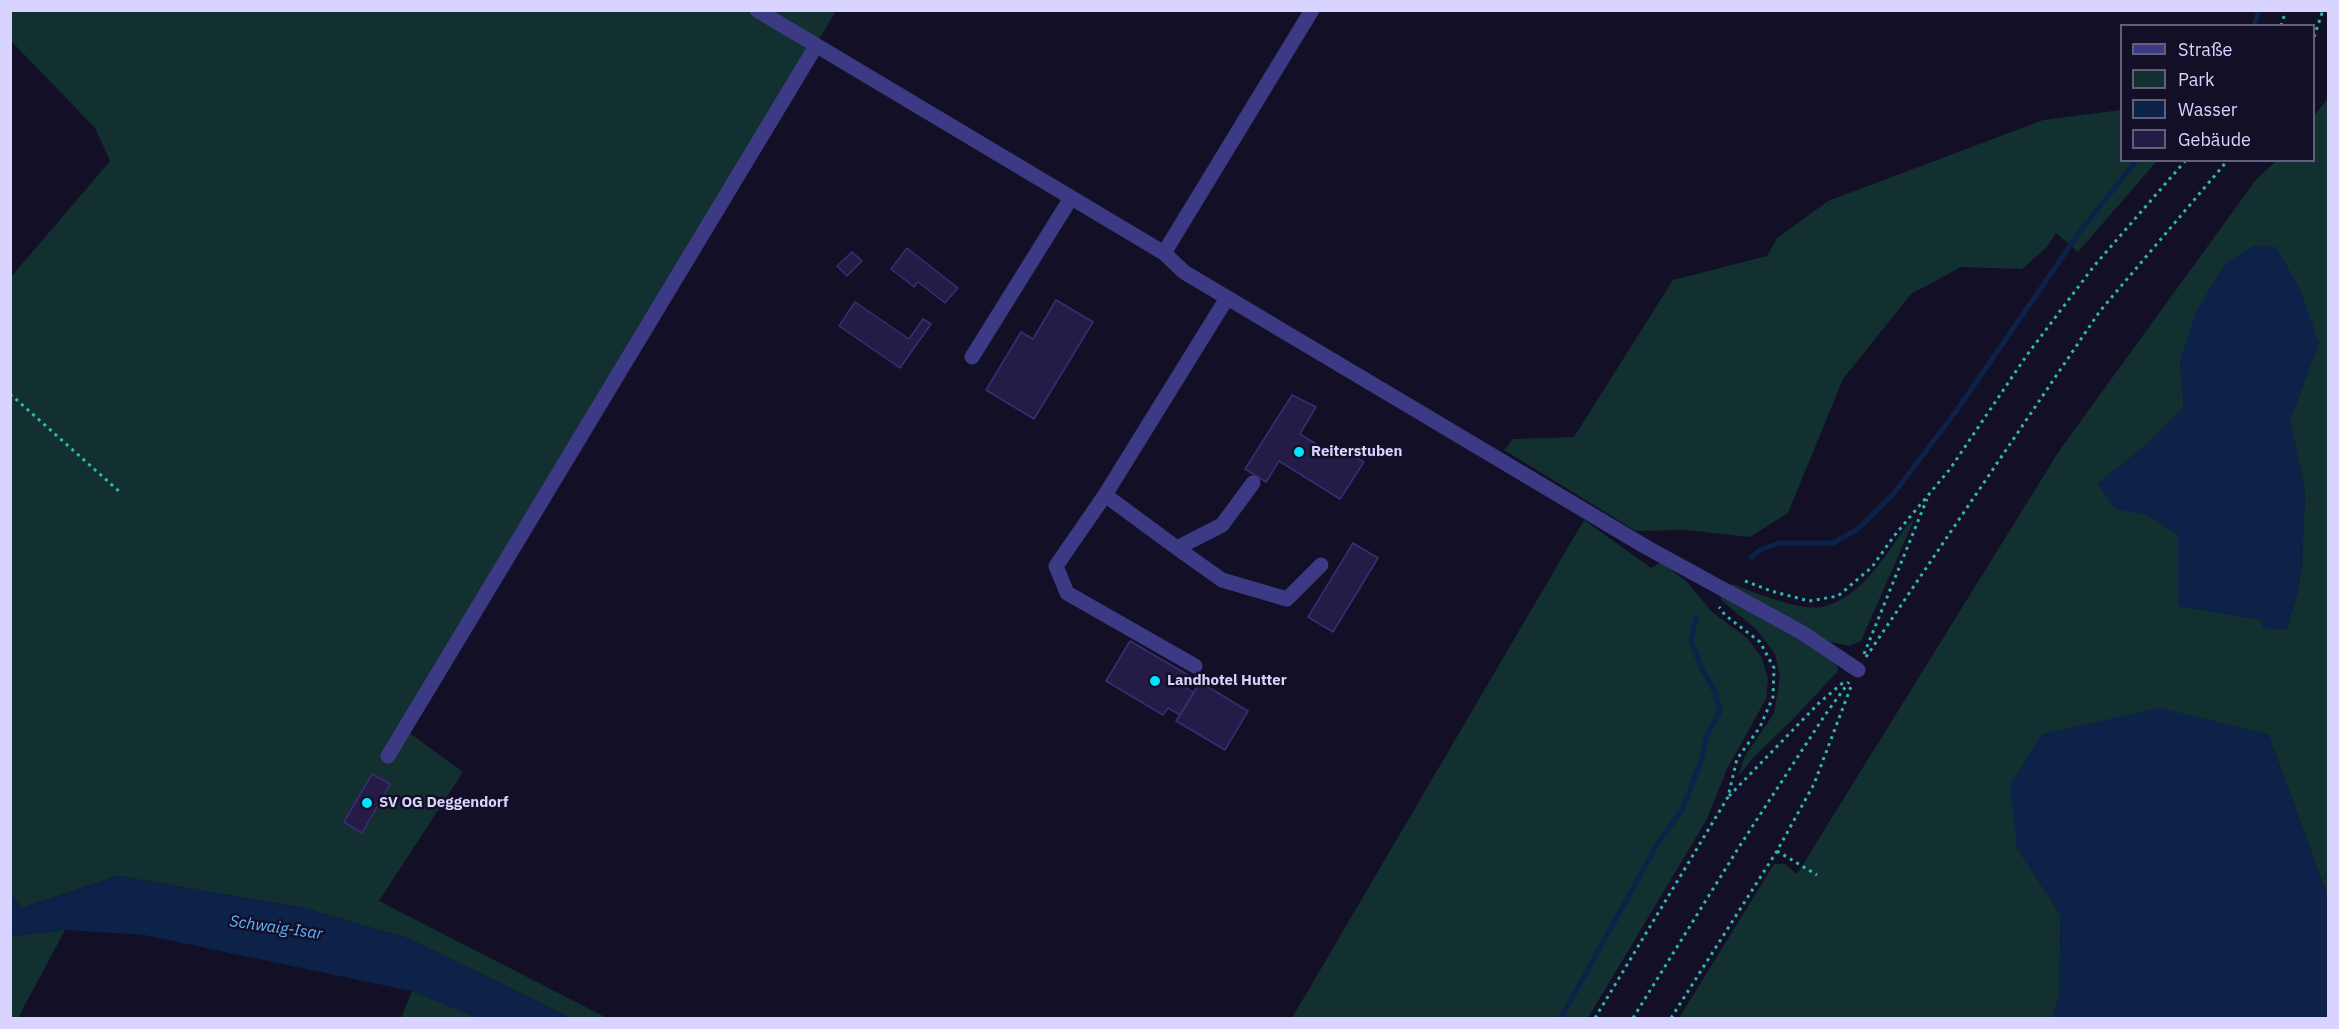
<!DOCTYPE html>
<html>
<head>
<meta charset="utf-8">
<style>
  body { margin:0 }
  #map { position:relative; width:2339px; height:1029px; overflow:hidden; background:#130f26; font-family:"IBM Plex Sans",sans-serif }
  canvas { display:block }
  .frame { position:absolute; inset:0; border:12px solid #d9d4ff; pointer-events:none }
  .legend { position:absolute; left:2120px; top:24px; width:195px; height:138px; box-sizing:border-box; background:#130f26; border:2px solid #625e7d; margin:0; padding:8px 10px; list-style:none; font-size:18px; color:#d9d4ff }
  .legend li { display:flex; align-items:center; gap:12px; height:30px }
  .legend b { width:30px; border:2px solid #625e7d }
</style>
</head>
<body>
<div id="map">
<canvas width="2339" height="1029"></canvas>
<div class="frame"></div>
<ul class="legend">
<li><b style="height:8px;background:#3d3a85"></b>Straße</li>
<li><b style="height:16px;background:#12302f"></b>Park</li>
<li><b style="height:16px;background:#0c2248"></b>Wasser</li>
<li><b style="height:16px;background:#241b47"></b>Gebäude</li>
</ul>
</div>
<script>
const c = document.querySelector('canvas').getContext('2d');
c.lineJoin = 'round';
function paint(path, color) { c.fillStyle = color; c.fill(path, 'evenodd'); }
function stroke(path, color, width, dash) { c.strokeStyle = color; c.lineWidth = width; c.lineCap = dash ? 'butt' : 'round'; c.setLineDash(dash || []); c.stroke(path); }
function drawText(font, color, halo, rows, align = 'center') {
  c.font = font + ' "IBM Plex Sans",sans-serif'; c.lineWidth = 5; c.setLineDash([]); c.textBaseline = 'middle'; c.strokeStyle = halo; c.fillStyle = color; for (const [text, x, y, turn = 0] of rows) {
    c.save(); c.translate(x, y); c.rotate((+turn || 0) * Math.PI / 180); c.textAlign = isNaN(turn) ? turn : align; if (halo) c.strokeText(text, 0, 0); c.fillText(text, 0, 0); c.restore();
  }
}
paint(new Path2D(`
  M 10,11 L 836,11 L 404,729 L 463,772 L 379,901 L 607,1018 L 571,1018 L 410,939 L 300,907 L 117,876 L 21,908 L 11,894 L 11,277 L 110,161 L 95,128 L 11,41 Z
  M 2328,98 L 2328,897 L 2268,734 L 2017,848 L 2061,915 L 2059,995 L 2052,1018 L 1679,1018 L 1774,864 L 1785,864 L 1797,874 L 2059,451 L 2255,181 L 2276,161 L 2314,160 L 2314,116 ZM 2319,342 L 2290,420 L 2305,492 L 2302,563 L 2298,592 L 2286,630 L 2262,620 L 2178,606 L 2178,535 L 2148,515 L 2149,442 L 2184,407 L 2180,360 Z
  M 2121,110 L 2122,160 L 2157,161 L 2078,252 L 2056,233 L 2046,248 L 2022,269 L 1961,267 L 1911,294 L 1843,379 L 1788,513 L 1750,537 L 1686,530 L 1636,531 L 1504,450 L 1513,439 L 1574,437 L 1673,280 L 1767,256 L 1777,238 L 1828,201 L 2043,120 Z
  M 1584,520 L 1651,568 L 1661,562 L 1687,582 L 1712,612 L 1747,638 L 1762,658 L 1768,679 L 1766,699 L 1727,769 L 1707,819 L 1588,1018 L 1292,1018 Z
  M 1914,520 L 1861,641 L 1849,646 L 1830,642 L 1731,588 L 1732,584 C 1754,592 1799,611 1821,607 C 1861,599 1885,555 1908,524 Z
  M 1721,594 L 1819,648 L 1836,662 L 1838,671 L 1795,717 L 1754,757 L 1738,777 L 1745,756 L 1774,713 L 1780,677 L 1775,654 L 1757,630 L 1721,600 Z
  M 65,930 L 18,1018 L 11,1018 L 11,936 Z
  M 412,991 L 479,1018 L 401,1018 Z`), '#12302f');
paint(new Path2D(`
  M 2253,246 L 2276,247 L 2301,291 L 2319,343 L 2290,420 L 2305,492 L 2302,563 L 2298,592 L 2286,630 L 2263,628 L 2261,620 L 2178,606 L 2178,535 L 2148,515 L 2116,509 L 2097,484 L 2149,442 L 2184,407 L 2180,360 L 2196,312 L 2224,265 Z
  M 2160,708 L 2268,734 L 2328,897 L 2328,1018 L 2052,1018 L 2059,995 L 2061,915 L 2017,848 L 2010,785 L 2042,734 Z
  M 117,876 L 300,907 L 410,939 L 571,1018 L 479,1018 L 411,991 L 144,935 L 65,930 L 11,936 L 11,894 L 21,908 Z`), '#0c2248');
stroke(new Path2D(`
  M 2254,26 L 2259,10
  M 1752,557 L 1760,550 L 1779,543 L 1833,543 L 1858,529 L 1895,492 L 1957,410 L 2081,230 L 2137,160
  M 1561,1018 L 1658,843 L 1682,810 L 1701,761 L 1707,735 L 1720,711 L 1715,692 L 1702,669 L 1691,641 L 1696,617`), '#0c2248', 5);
const building = new Path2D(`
  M 907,248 L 958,288 L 945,303 L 918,282 L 914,287 L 891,269 Z
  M 852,252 L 862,261 L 847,276 L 837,266 Z
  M 1056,300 L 1093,322 L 1034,419 L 986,390 L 1021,332 L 1033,339 Z
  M 855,302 L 909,339 L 923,319 L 931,324 L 900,368 L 839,326 Z
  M 1292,395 L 1316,407 L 1300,434 L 1338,457 L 1342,449 L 1364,462 L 1340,499 L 1279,461 L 1266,482 L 1245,469 Z
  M 1353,543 L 1378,558 L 1333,632 L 1308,617 Z
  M 1130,641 L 1188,675 L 1182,685 L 1194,693 L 1180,715 L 1168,708 L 1163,715 L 1106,681 Z
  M 1200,682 L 1248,711 L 1225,750 L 1176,721 Z
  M 372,774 L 390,784 L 362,833 L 344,822 Z`);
paint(building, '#241b47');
stroke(building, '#3b2d73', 1.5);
stroke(new Path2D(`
  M 2281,26 L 2286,10
  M 2314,37 L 2323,10
  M 10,394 L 121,493
  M 1745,581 L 1771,591 L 1809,601 L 1838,596 L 1872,567 L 1894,536 L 1950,469 L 2027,355 L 2094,266 L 2186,160
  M 1864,654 L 1927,499
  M 1866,657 L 2100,311 L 2228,160
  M 1729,796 L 1819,703 L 1845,681
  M 1777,851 L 1817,875
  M 1595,1018 L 1728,797 L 1737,759 L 1760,727 L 1773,697 L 1774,668 L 1760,642 L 1725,615 L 1719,607
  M 1633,1018 L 1739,847 L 1825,715 L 1849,682
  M 1671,1018 L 1777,851 L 1814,784 L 1852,684`), '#2fb8b0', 3, [3, 4.5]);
stroke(new Path2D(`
  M 757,10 L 1164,253 L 1184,272 L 1646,547 L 1801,632 L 1858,670
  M 1164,253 L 1312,10
  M 1227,298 L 1105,495 L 1177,548 L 1222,525 L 1253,483
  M 972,357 L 1071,198
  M 1105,495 L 1056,566 L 1067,593 L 1195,666
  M 1177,548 L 1222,580 L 1287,599 L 1321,565
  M 388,756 L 816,46`), '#3d3a85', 15);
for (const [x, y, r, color] of [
  [1299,452,6,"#00e5ff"],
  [1155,681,6,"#00e5ff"],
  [367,803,6,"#00e5ff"]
]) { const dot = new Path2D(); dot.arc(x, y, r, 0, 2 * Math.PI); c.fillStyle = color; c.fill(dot); stroke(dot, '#130f26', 2); }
drawText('bold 15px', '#d9d4ff', '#130f26', [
  ["Reiterstuben",1311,452],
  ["Landhotel Hutter",1167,681],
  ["SV OG Deggendorf",379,803]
], 'left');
drawText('italic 16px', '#62b6ff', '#130f26', [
  ["Schwaig-Isar",276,928,8]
]);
</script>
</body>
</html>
